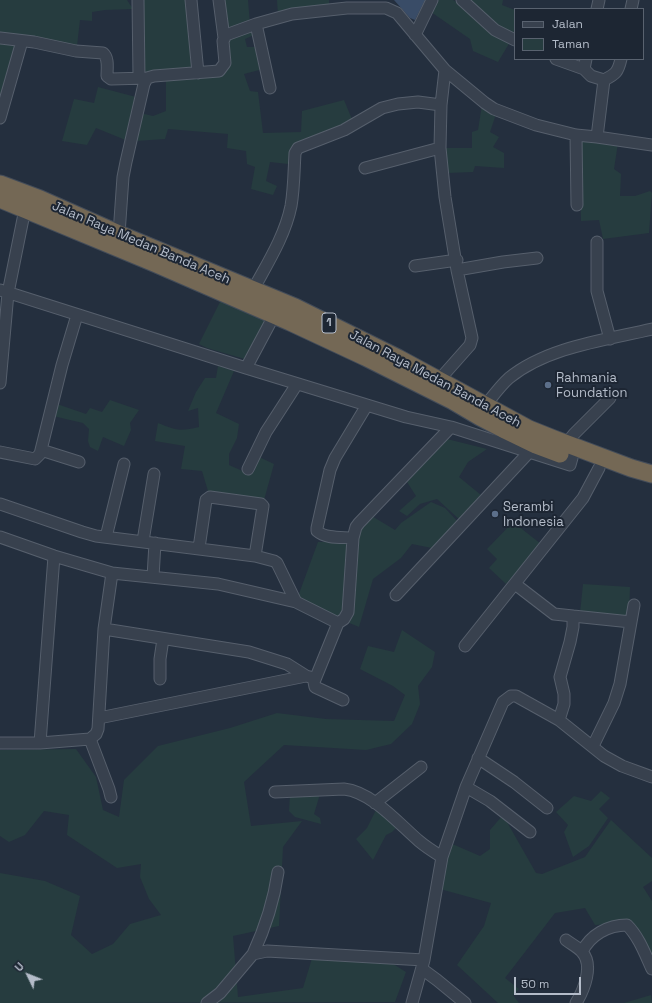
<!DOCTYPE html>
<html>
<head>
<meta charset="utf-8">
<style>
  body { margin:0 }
  #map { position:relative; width:652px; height:1003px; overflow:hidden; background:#242f3e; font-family:"Space Grotesk",sans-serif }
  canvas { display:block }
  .legend { position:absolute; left:514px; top:8px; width:130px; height:52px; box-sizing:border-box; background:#1d2633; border:1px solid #59626f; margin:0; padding:5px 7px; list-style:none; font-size:12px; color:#b4bcc9 }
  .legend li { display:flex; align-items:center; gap:8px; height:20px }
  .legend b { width:20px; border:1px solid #59626f }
  .north { position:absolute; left:8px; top:955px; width:40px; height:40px; -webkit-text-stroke:3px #1d2633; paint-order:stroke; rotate:313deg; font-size:11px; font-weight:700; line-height:16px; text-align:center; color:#b4bcc9 }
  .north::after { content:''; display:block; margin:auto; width:14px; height:18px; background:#b4bcc9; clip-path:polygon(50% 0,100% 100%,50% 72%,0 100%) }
  .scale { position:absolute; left:514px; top:977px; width:67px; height:18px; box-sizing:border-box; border:2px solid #b4bcc9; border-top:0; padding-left:5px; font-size:12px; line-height:14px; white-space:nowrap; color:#b4bcc9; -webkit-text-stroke:3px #1d2633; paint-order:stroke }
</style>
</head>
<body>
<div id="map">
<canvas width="652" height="1003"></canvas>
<ul class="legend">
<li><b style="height:5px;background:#38414e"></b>Jalan</li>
<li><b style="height:11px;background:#263c3f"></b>Taman</li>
</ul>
<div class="north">U</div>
<div class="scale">50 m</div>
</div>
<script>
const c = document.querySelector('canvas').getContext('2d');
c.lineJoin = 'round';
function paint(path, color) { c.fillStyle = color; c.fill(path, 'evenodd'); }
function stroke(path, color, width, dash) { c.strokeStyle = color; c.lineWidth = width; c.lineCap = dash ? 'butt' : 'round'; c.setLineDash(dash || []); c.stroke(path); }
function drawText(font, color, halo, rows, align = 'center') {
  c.font = font + ' "Space Grotesk",sans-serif'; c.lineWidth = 4; c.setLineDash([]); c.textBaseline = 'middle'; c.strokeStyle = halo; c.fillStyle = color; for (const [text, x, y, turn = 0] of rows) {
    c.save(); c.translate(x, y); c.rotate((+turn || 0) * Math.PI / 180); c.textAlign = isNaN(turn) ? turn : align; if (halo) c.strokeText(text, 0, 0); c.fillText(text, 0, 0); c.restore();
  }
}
paint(new Path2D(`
  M 0,0 L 127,0 L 133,9 L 105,10 L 92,12 L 92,21 L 80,20 L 77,46 L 0,36 Z
  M 142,0 L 187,0 L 194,70 L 143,74 Z
  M 223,0 L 248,0 L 250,24 L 227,30 Z
  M 277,0 L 329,0 L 329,6 L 278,15 Z
  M 435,0 L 453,0 L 466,7 L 510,42 L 498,62 L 473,51 L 470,39 L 431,12 Z
  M 468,0 L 503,0 L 502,5 L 515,10 L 515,37 L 499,30 Z
  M 252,28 L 254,35 L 245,39 L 247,47 L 257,47 L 263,69 L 244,74 L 250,91 L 258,92 L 263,133 L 301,132 L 302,111 L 344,100 L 354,124 L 292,147 L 288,164 L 270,162 L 266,181 L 277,186 L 273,195 L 251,189 L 255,167 L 247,164 L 246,151 L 227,148 L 228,134 L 168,129 L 165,139 L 136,141 L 140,113 L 153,116 L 166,111 L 166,79 L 227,69 L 227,38 Z
  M 0,41 L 18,45 L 4,95 L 0,94 Z
  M 98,87 L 136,97 L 128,141 L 96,128 L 87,145 L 62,141 L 74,99 L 94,103 Z
  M 482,105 L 496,114 L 490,132 L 499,137 L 493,147 L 504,153 L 504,168 L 475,166 L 473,172 L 447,173 L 444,148 L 472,148 L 472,132 L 478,130 Z
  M 579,140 L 618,143 L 614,169 L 621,174 L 620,196 L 635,196 L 650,191 L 652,193 L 649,233 L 603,239 L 599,220 L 581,221 Z
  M 221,300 L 269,321 L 248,360 L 207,348 L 199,344 Z
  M 218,366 L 234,371 L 216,413 L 239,424 L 237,438 L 229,454 L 229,465 L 247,473 L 254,472 L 259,457 L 274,464 L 264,500 L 208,491 L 202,471 L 181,469 L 185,446 L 155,441 L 158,423 C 176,430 179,432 199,427 L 198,408 L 188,411 L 196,392 L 205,378 L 216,378 Z
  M 110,400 L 139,410 L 130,423 L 131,430 L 124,446 L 103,437 L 98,451 L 90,447 L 88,441 L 89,429 L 83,423 L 53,416 L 57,404 L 86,414 L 90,408 L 102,412 Z
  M 447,439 L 487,449 L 468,462 L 459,477 L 481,495 L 460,520 L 437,499 L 420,504 L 407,516 L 399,511 L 416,496 L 407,482 Z
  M 431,502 L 445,508 L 459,523 L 432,548 L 412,544 L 401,558 L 373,579 L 359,627 L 347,622 L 359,528 L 370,515 L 395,530 L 401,523 Z
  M 513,522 L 541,544 L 506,584 L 489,568 L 497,559 L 487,549 Z
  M 318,542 L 349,542 L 344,610 L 337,617 L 296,602 Z
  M 583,584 L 630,587 L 629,618 L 580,613 Z
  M 402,630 L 435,652 L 432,667 L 418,686 L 420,704 L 412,724 L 391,744 L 366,750 L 284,745 L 244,782 L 251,826 L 302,821 L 283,847 L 279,926 L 233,936 L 238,997 L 303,988 L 313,955 L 382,957 L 406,972 L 395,1002 L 0,1003 L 0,873 L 45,881 L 80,896 L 71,935 L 92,954 L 113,944 L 130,924 L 161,915 L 149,899 L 140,877 L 141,864 L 117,868 L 67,835 L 69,815 L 44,811 L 25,835 L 9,842 L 0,836 L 0,750 L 76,749 L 96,777 L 103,810 L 119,817 L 124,780 L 158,746 L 230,728 L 277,713 L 326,719 L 394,721 L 405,695 L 393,686 L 360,669 L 368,646 L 394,652 Z
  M 601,791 L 610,798 L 599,809 L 608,818 L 589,846 L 573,857 L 564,832 L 568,825 L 556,812 L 574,796 L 591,801 Z
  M 290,794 L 320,794 L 314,814 L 320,818 L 321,824 L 295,817 L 289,811 Z
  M 377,808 L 398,826 L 392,832 L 386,835 L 373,860 L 356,839 L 367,828 Z
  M 503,815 L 536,873 L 542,874 L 585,857 L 611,820 L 652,858 L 652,881 L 643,887 L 652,901 L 652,962 L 647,949 L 632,923 L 595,925 L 585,908 L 555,913 L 505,978 L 519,989 L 513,995 L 519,1003 L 498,1003 L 457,965 L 484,926 L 491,903 L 440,889 L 450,843 L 480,856 L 490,849 L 490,830 Z
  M 651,995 L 652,1003 L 624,1003 Z`), '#263c3f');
paint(new Path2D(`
  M 381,0 L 425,0 L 415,20 L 410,18 L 394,0 Z`), '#394c67');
const minor = new Path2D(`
  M 138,0 L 139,77
  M 191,0 L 198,73
  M 219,0 L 224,38
  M 462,0 L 495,30 L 515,40
  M 597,9 L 599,0
  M 631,9 L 633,0
  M 256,24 L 270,88
  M 415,35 L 432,0
  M 0,38 L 34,42 L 76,51 L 103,53 C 109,58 107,68 107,76 L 111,79 L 147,78
  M 556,59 L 584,69 L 591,76 L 604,80
  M 584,69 L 586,59
  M 0,118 L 22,41
  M 576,135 L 577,205
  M 597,137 L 604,80 C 616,74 618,72 621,59
  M 365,168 L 440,148
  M 119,234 L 123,177 L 126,162 L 144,84 L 147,78 L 154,76 L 219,71 L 225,63 L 223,41 L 226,35 L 256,24 L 292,14 L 347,8 L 386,8 L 397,13 L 445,70 L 485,103 L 494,109 L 536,125 L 576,135 L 597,137 L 652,145
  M 597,242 L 597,291 L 610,339
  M 415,266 L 457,260
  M 457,270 L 503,262 L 537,258
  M 0,290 L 246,368 L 406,417 L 451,427 L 570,465 L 572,458
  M 253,290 C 267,264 285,236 291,206 C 294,189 294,170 295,153 L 298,148 L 344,130 L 382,108 L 398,104 L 418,102 L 441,105
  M 246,368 L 277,310
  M 439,380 L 470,345 L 472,338 L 457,270 L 445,197 L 440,148 L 441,105 L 445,70
  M 0,383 L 8,293 L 26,204
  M 485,406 C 493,396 500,386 509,378 C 547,347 605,340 652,329
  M 566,444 L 574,434 L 610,398
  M 41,450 L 79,462
  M 0,452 L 35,459 L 40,454 L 62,365 L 77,315
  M 248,469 L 266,432 L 297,384
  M 0,504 L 82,532 L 96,536 L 255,556 L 274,561 L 277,563 L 296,602
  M 0,537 L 54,556 L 112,573 L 218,584 L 296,602 L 338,623
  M 106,537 L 124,464
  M 353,538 C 342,537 326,539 317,531 L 317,528 L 330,470 L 335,458 L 367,405
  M 143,541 L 154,474
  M 199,548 L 206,500 L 210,497 L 261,504 L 263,506 L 255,556
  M 153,577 L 155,543
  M 515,584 L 554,614 L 573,616 L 573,627 L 570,642 L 560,677 L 564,694 L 564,704 L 559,720
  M 396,595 L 533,448
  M 573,616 L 631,622
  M 104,629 L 249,652 L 287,664 L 306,676
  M 465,646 L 583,498 L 599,468
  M 160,679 L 160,659 L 163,639
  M 343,700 L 315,687 L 314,682 L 338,623 L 344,619 L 348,612 L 353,538 L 356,527 L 359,523 L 451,427
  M 99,718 L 306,676 L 314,678
  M 90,739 L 109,789 L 111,797
  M 0,743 L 40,743 L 90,739 L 96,734 L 98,729 L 104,629 L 112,573
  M 40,743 L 54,556
  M 593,746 L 614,703 L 620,684 L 634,605
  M 478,758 L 514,782 L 547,808
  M 466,787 L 490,801 L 530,832
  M 275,792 L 344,789 C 372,792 398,823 419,841 C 426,847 434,852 442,857
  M 375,803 L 421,767
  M 566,940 C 571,944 578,947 582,952 C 594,965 584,990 576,1003
  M 582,952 C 590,935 608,925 627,925 C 639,937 645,954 652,969
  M 253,954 C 265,928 274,900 278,872
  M 422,969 L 437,980 L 465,1003
  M 207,1003 L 220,993 L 253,954 L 267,951 L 424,960
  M 412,1003 L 424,960 L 442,857 L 466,787 L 503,702 L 511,696 L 516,696 L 559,720 L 604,756 L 622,766 L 652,777`);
const highway = new Path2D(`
  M 0,184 L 40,199 L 119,234 L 295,307 L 398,358 L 529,429 L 554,439 L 631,468 L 652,474
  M 0,199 L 154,263 L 290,322 L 365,357 L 453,401 L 480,417 L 503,429 L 536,445 L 560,454`);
stroke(minor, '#565f6c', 13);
stroke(highway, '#434c59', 19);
stroke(minor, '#38414e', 11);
stroke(highway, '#746855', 17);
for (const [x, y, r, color] of [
  [548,385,4,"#5c6f8a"],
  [495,514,4,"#5c6f8a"]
]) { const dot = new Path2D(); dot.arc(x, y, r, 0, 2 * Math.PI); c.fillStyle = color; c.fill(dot); stroke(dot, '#1d2633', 1.5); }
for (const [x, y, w] of [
  [329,323,14]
]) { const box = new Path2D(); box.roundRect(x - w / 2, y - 10, w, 20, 3); c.fillStyle = '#1d2633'; c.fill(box); stroke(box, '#b4bcc9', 1); }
drawText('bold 12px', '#b4bcc9', null, [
  ["1",329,323]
]);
drawText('13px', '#b4bcc9', '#1d2633', [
  ["Jalan Raya Medan Banda Aceh",141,243,23],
  ["Jalan Raya Medan Banda Aceh",435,379,28]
]);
drawText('13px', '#b4bcc9', '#1d2633', [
  ["Rahmania",556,378],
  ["Foundation",556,393],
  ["Serambi",503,507],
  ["Indonesia",503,522]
], 'left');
</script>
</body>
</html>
